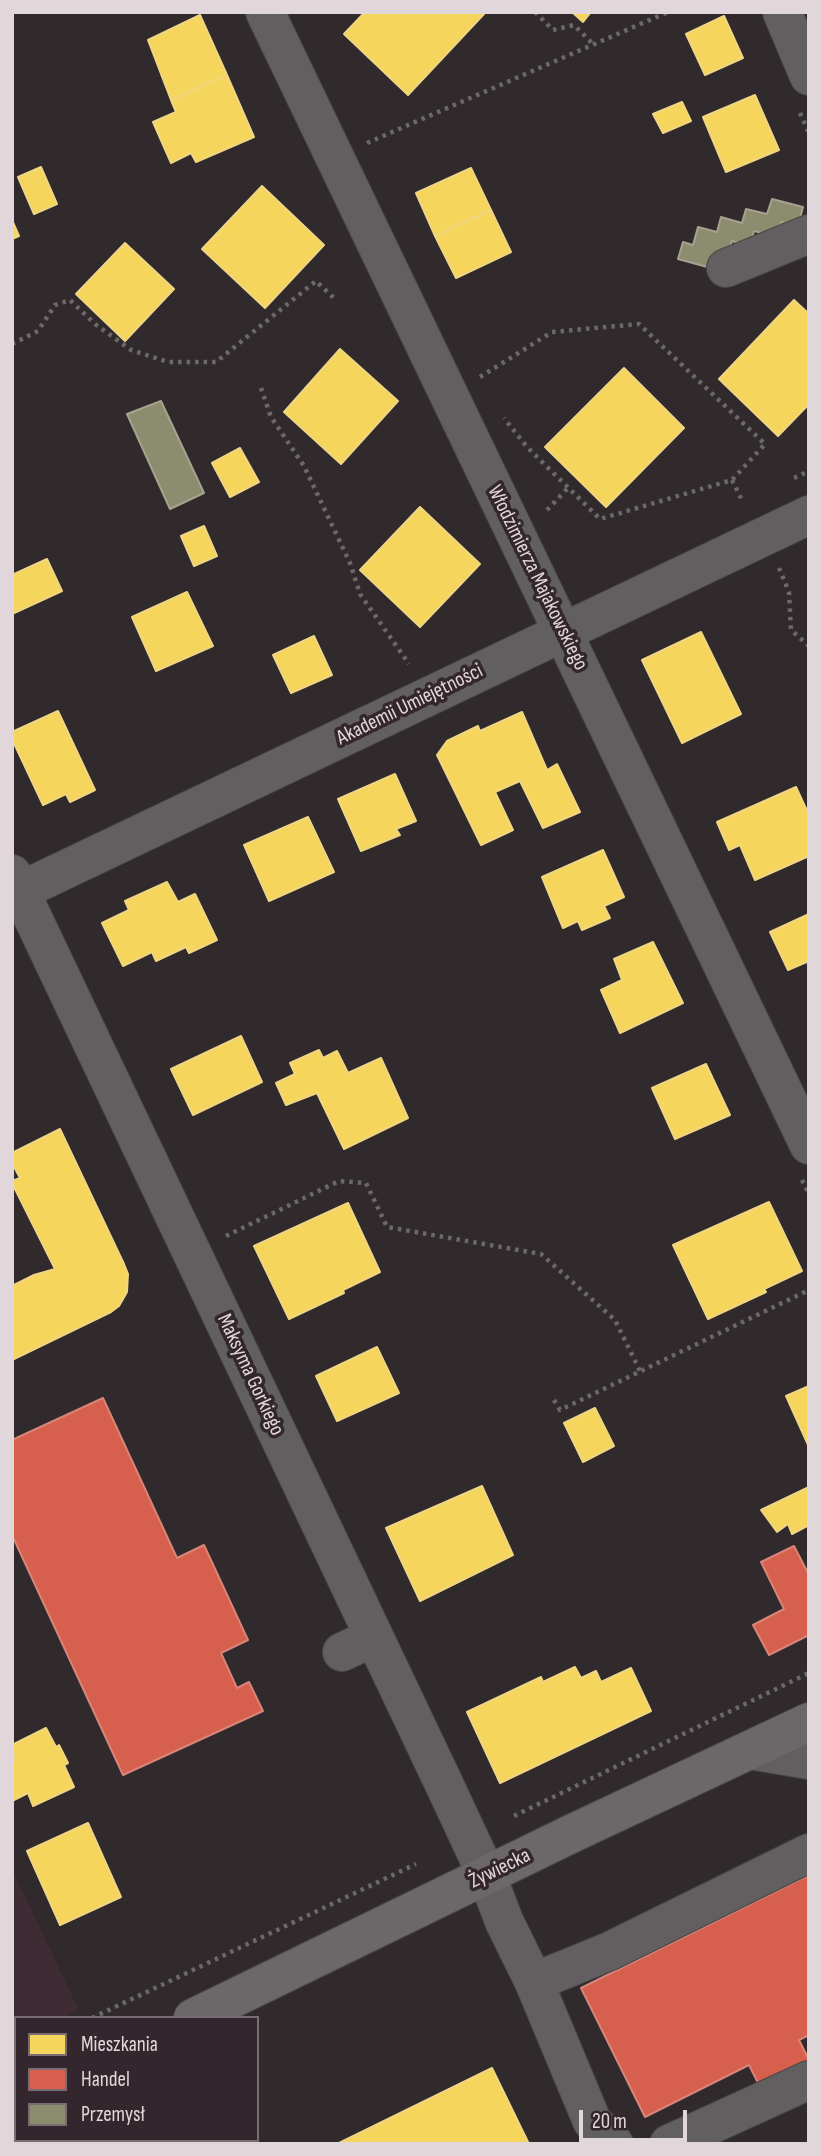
<!DOCTYPE html>
<html>
<head>
<meta charset="utf-8">
<style>
  body { margin:0 }
  #map { position:relative; width:821px; height:2156px; overflow:hidden; background:#302a2d; font-family:"Sofia Sans Condensed",sans-serif }
  canvas { display:block }
  .frame { position:absolute; inset:0; border:14px solid #e1d7db; pointer-events:none }
  .legend { position:absolute; left:14px; top:2016px; width:245px; height:126px; box-sizing:border-box; background:#34262d; border:2px solid #796d73; margin:0; padding:9px 12px; list-style:none; font-size:21px; color:#e1d7db }
  .legend li { display:flex; align-items:center; gap:14px; height:35px }
  .legend b { width:35px; border:2px solid #796d73 }
  .scale { position:absolute; left:579px; top:2110px; width:108px; height:32px; box-sizing:border-box; border:4px solid #e1d7db; border-top:0; padding-left:9px; font-size:21px; line-height:24px; white-space:nowrap; color:#e1d7db; -webkit-text-stroke:5px #34262d; paint-order:stroke }
</style>
</head>
<body>
<div id="map">
<canvas width="821" height="2156"></canvas>
<div class="frame"></div>
<ul class="legend">
<li><b style="height:19px;background:#f6d55c"></b>Mieszkania</li>
<li><b style="height:19px;background:#d6604d"></b>Handel</li>
<li><b style="height:19px;background:#8c8c6e"></b>Przemysł</li>
</ul>
<div class="scale">20 m</div>
</div>
<script>
const c = document.querySelector('canvas').getContext('2d');
c.lineJoin = 'round';
function paint(path, color) { c.fillStyle = color; c.fill(path, 'evenodd'); }
function stroke(path, color, width, dash) { c.strokeStyle = color; c.lineWidth = width; c.lineCap = dash ? 'butt' : 'round'; c.setLineDash(dash || []); c.stroke(path); }
function drawText(font, color, halo, rows, align = 'center') {
  c.font = font + ' "Sofia Sans Condensed",sans-serif'; c.lineWidth = 7; c.setLineDash([]); c.textBaseline = 'middle'; c.strokeStyle = halo; c.fillStyle = color; for (const [text, x, y, turn = 0] of rows) {
    c.save(); c.translate(x, y); c.rotate((+turn || 0) * Math.PI / 180); c.textAlign = isNaN(turn) ? turn : align; if (halo) c.strokeText(text, 0, 0); c.fillText(text, 0, 0); c.restore();
  }
}
paint(new Path2D(`
  M 12,1869 L 79,2010 L 63,2018 L 16,2018 L 16,2040 L 12,2042 Z`), '#3e2b34');
const homes = new Path2D(`
  M 365,12 L 482,12 L 484,14 L 408,95 L 344,34 Z
  M 572,12 L 591,12 L 583,22 Z
  M 200,15 L 227,75 L 171,100 L 148,40 Z
  M 724,16 L 743,58 L 705,75 L 686,34 Z
  M 227,75 L 254,137 L 196,162 L 191,153 L 171,163 L 153,122 L 176,112 L 171,100 Z
  M 755,95 L 779,150 L 726,172 L 703,117 Z
  M 682,102 L 691,121 L 663,133 L 653,114 Z
  M 41,167 L 57,204 L 34,214 L 18,177 Z
  M 471,168 L 491,210 L 435,236 L 416,193 Z
  M 262,186 L 324,245 L 265,308 L 202,249 Z
  M 491,210 L 511,252 L 456,278 L 435,236 Z
  M 12,220 L 19,236 L 12,239 Z
  M 125,243 L 174,289 L 125,341 L 76,294 Z
  M 794,300 L 809,314 L 809,404 L 778,436 L 719,379 Z
  M 340,349 L 398,401 L 341,464 L 284,412 Z
  M 624,368 L 684,428 L 606,507 L 545,447 Z
  M 240,448 L 259,482 L 230,497 L 212,463 Z
  M 420,507 L 480,564 L 420,627 L 360,570 Z
  M 204,526 L 217,556 L 194,566 L 181,536 Z
  M 47,559 L 62,591 L 12,614 L 12,575 Z
  M 187,592 L 213,646 L 156,671 L 132,617 Z
  M 701,632 L 741,714 L 682,743 L 642,660 Z
  M 314,636 L 332,675 L 291,693 L 273,655 Z
  M 58,711 L 95,790 L 70,802 L 66,794 L 43,805 L 12,739 L 12,732 Z
  M 522,712 L 547,770 L 557,764 L 580,812 L 543,828 L 520,781 L 495,792 L 513,830 L 481,845 L 437,755 L 447,741 L 478,726 L 480,731 Z
  M 395,774 L 416,821 L 396,829 L 400,835 L 361,851 L 338,799 Z
  M 796,787 L 809,815 L 809,856 L 755,880 L 740,845 L 729,850 L 717,822 Z
  M 308,817 L 334,872 L 269,901 L 244,845 Z
  M 603,850 L 624,897 L 604,906 L 610,918 L 582,930 L 578,921 L 563,928 L 542,877 Z
  M 167,882 L 178,902 L 195,894 L 217,940 L 189,953 L 186,947 L 156,961 L 152,952 L 123,966 L 102,923 L 129,910 L 125,901 Z
  M 809,914 L 809,961 L 788,970 L 770,932 Z
  M 653,942 L 683,1003 L 620,1033 L 601,990 L 622,980 L 614,959 Z
  M 241,1036 L 262,1082 L 193,1115 L 171,1069 Z
  M 319,1050 L 323,1058 L 337,1051 L 348,1073 L 381,1058 L 408,1118 L 344,1149 L 317,1093 L 286,1105 L 276,1083 L 295,1074 L 290,1063 Z
  M 706,1064 L 730,1115 L 675,1139 L 652,1088 Z
  M 60,1129 L 124,1264 L 128,1274 L 127,1292 L 119,1306 L 111,1312 L 12,1360 L 12,1286 L 34,1275 L 55,1269 L 12,1183 L 12,1181 L 20,1178 L 12,1163 L 12,1153 Z
  M 769,1202 L 802,1271 L 764,1289 L 766,1292 L 708,1319 L 673,1245 Z
  M 348,1203 L 380,1272 L 343,1290 L 344,1293 L 289,1319 L 254,1246 Z
  M 377,1347 L 399,1393 L 337,1421 L 316,1376 Z
  M 809,1386 L 809,1447 L 786,1396 Z
  M 595,1408 L 614,1446 L 583,1462 L 564,1423 Z
  M 482,1486 L 513,1555 L 420,1601 L 386,1528 Z
  M 809,1487 L 809,1525 L 792,1534 L 788,1524 L 777,1532 L 761,1510 Z
  M 575,1667 L 581,1678 L 596,1671 L 601,1682 L 631,1668 L 651,1711 L 500,1783 L 467,1712 L 541,1677 L 543,1682 Z
  M 46,1728 L 56,1747 L 59,1745 L 68,1763 L 64,1765 L 74,1787 L 33,1806 L 28,1793 L 12,1801 L 12,1763 L 15,1762 L 12,1745 Z
  M 88,1823 L 121,1897 L 60,1925 L 27,1851 Z
  M 492,2068 L 529,2144 L 337,2144 Z`);
paint(homes, '#f6d55c');
stroke(homes, '#f0d682', 2);
const shops = new Path2D(`
  M 103,1398 L 177,1558 L 204,1545 L 248,1640 L 221,1653 L 237,1688 L 249,1682 L 263,1711 L 123,1775 L 12,1535 L 12,1440 Z
  M 794,1546 L 809,1575 L 809,1635 L 769,1655 L 753,1625 L 784,1609 L 761,1562 Z
  M 809,1875 L 809,2035 L 799,2040 L 809,2060 L 809,2068 L 761,2089 L 749,2065 L 645,2117 L 581,1988 Z`);
paint(shops, '#d6604d');
stroke(shops, '#d98478', 2);
const industry = new Path2D(`
  M 772,199 L 803,207 L 798,226 L 781,222 L 777,237 L 754,231 L 750,246 L 732,241 L 727,258 L 711,268 L 678,259 L 683,242 L 693,245 L 698,227 L 717,232 L 721,217 L 742,223 L 746,209 L 767,214 Z
  M 161,401 L 204,493 L 170,509 L 127,414 Z`);
paint(industry, '#8c8c6e');
stroke(industry, '#a6a28f', 2);
const minor = new Path2D(`
  M 265,12 L 809,1145
  M 782,12 L 809,76
  M 726,268 L 809,234
  M 12,874 L 445,1786 L 487,1876 L 504,1921 L 534,1982 L 592,2121 L 614,2144
  M 12,895 L 809,515
  M 342,1652 L 374,1637
  M 750,1750 L 809,1760
  M 534,1982 L 610,1951 L 809,1853
  M 669,2144 L 809,2080`);
const major = new Path2D(`
  M 193,2018 L 573,1833 L 809,1722
  M 12,2105 L 16,2103`);
stroke(minor, '#4b4749', 40);
stroke(major, '#4b4749', 40);
stroke(new Path2D(`
  M 535,12 L 553,30 L 574,25 L 593,44
  M 800,113 L 809,133
  M 367,143 L 668,12
  M 12,344 L 38,331 L 55,305 L 70,300 L 95,324 L 131,350 L 168,362 L 216,362 L 316,281 L 336,300
  M 480,377 L 552,332 L 639,324 L 765,444 L 732,480 L 600,519 L 527,447 L 504,418
  M 261,388 L 271,417 L 304,466 L 350,563 L 360,594 L 409,664
  M 794,478 L 809,471
  M 732,480 L 743,502
  M 547,510 L 568,488
  M 779,568 L 789,592 L 791,630 L 809,646
  M 802,1180 L 809,1194
  M 226,1236 L 339,1181 L 366,1183 L 387,1227 L 541,1254 L 615,1320 L 640,1371
  M 554,1400 L 560,1410 L 809,1290
  M 514,1816 L 809,1673
  M 92,2018 L 416,1864
  M 12,2056 L 16,2054`), '#6c686a', 4.5, [3.5, 5]);
stroke(minor, '#615f60', 38);
stroke(major, '#6c686a', 38);
drawText('21px', '#e1d7db', '#34262d', [
  ["Włodzimierza Majakowskiego",537,578,64],
  ["Akademii Umiejętności",410,705,-26],
  ["Maksyma Gorkiego",250,1375,65],
  ["Żywiecka",500,1869,-26]
]);
</script>
</body>
</html>
